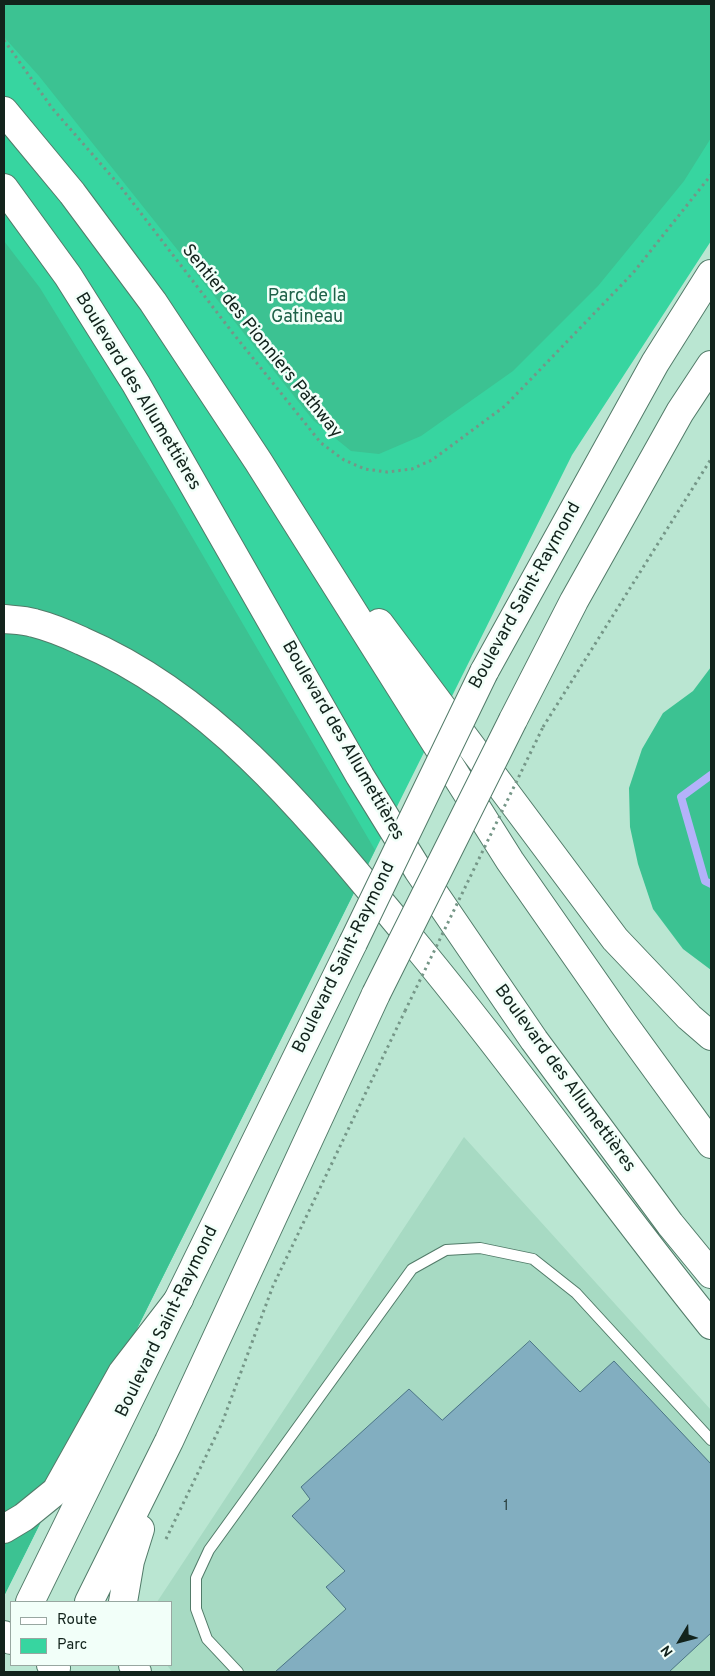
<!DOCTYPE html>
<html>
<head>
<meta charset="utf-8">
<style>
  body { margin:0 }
  #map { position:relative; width:715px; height:1676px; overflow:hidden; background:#bae6d2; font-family:Overpass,sans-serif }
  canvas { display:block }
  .frame { position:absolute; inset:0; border:5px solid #12231c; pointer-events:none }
  .legend { position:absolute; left:10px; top:1601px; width:162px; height:65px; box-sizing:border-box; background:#f2fff9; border:1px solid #98a7a1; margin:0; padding:6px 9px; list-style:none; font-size:15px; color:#12231c }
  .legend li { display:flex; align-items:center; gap:10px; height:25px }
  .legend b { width:25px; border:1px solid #98a7a1 }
  .north { position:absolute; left:655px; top:1616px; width:50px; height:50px; -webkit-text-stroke:4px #f2fff9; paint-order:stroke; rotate:233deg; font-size:14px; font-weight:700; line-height:20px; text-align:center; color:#12231c }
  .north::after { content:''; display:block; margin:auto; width:18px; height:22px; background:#12231c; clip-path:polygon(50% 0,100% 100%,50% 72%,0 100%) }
</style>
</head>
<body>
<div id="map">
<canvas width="715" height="1676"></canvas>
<div class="frame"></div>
<ul class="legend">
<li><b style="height:6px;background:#fff"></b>Route</li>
<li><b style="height:14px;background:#37d5a0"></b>Parc</li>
</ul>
<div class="north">N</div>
</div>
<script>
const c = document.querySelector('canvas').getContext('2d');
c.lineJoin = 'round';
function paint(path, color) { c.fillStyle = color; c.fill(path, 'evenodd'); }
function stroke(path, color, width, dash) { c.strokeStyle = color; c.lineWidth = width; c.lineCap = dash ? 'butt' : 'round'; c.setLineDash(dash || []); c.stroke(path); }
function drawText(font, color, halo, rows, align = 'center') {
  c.font = font + ' Overpass,sans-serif'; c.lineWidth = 5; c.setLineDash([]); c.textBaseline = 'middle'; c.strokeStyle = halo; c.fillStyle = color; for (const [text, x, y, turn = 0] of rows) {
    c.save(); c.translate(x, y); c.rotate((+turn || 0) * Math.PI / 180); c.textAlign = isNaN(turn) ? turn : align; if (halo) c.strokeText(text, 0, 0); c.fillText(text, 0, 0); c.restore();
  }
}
paint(new Path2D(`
  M 464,1137 L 711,1410 L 711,1672 L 172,1672 L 167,1665 L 171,1665 L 171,1602 L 157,1602 Z`), '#a7dac3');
paint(new Path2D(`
  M 4,4 L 711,4 L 711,241 L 572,455 L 4,1596 Z`), '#37d5a0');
paint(new Path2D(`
  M 4,4 L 711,4 L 711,138 L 684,181 L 598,286 L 513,371 L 421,436 L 379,454 L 351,451 L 313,420 L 39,76 L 4,37 Z
  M 4,241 L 40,288 L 174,506 L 375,850 L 4,1596 Z
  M 711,667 L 711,970 L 683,949 L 653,909 L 638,864 L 630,827 L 629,788 L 642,749 L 663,713 L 693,691 Z`), '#3cc292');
stroke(new Path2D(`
  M 711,775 L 681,797 L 705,881 L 711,884`), '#b4b2fa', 8);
const building = new Path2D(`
  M 530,1341 L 580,1392 L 614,1361 L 711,1464 L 711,1633 L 669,1672 L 275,1672 L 346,1609 L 326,1587 L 345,1571 L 292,1516 L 310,1499 L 301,1487 L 409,1389 L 442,1420 Z`);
paint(building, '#82aec0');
stroke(building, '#4b7586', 1);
const lane = new Path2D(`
  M 238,1672 L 207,1639 L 196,1609 L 196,1578 L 209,1550 L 412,1269 L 446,1250 L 480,1248 L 533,1259 L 576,1293 L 711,1440`);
const secondary = new Path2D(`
  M 484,672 L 655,363 L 711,274
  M 513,720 L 574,601 L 680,412 L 711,365
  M 30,1602 L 353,943
  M 89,1602 L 169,1441 L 376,994
  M 123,1602 L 130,1561 L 140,1529
  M 133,1665 L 137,1672`);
const highway = new Path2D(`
  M 4,111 L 72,193 L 153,302 L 258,461 L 510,861 L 623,1023 L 711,1144
  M 4,188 L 68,276 L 136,384 L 360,776 L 418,870 L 534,1040 L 670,1224 L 711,1274
  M 4,619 C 14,620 24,620 34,623 C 50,627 67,634 82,641 C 219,700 313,821 406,933 C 512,1060 607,1196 711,1325
  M 379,623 L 615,939 L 689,1017 L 711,1036
  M 4,1529 L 24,1517 L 56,1491 L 122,1373 L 179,1299
  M 4,1635 L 11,1640
  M 51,1665 L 56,1668`);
stroke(lane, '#527b69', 12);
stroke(secondary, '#527b69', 30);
stroke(highway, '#527b69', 30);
stroke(new Path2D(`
  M 4,40 L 52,108 L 120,186 L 232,332 L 321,443 L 344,460 L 365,469 L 387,472 L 412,469 L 432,460 L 505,406 L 633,273 L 711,175
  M 543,727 L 711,459
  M 166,1539 L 222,1423 L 273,1286 L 405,1011`), '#759687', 3, [2.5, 4]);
stroke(lane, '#fff', 10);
stroke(secondary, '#fff', 28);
stroke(highway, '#fff', 28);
const secondaryBridge = new Path2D(`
  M 353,943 L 484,672
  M 376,994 L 513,720`);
stroke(secondaryBridge, '#527b69', 30, []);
stroke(new Path2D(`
  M 405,1011 L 543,727`), '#759687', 3, [2.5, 4]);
stroke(secondaryBridge, '#fff', 28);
drawText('15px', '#2e4645', null, [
  ["1",506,1507]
]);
drawText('18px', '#1e6249', '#f2fff9', [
  ["Parc de la",307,297],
  ["Gatineau",307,318]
]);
drawText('18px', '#12231c', '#f2fff9', [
  ["Sentier des Pionniers Pathway",261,342,51],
  ["Boulevard des Allumettières",137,392,59],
  ["Boulevard Saint-Raymond",526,596,-61],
  ["Boulevard des Allumettières",342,741,60],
  ["Boulevard Saint-Raymond",345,958,-64],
  ["Boulevard des Allumettières",564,1079,54],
  ["Boulevard Saint-Raymond",168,1322,-64]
]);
</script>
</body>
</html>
